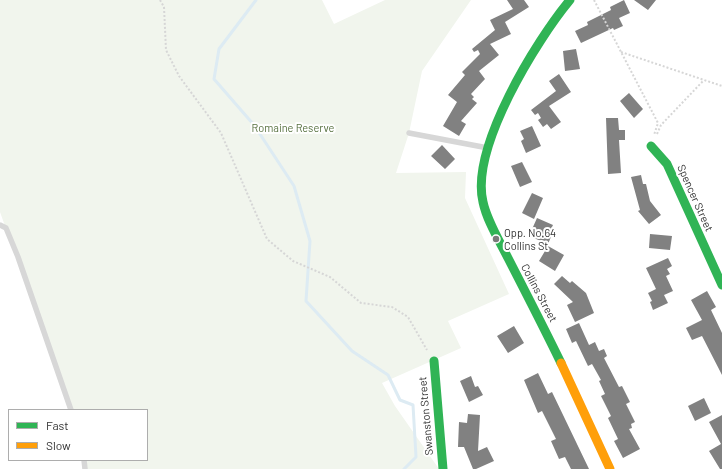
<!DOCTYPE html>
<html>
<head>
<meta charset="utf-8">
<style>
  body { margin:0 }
  #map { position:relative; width:722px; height:469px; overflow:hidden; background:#fff; font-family:Barlow,sans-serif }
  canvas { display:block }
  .legend { position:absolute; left:8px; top:409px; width:140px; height:52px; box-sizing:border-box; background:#fff; border:1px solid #adadad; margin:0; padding:5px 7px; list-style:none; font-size:12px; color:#333 }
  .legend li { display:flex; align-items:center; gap:8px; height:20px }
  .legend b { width:20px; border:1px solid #adadad }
</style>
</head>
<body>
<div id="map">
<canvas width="722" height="469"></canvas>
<ul class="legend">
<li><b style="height:5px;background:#30b455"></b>Fast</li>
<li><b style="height:5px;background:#ff9f0a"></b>Slow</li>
</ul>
</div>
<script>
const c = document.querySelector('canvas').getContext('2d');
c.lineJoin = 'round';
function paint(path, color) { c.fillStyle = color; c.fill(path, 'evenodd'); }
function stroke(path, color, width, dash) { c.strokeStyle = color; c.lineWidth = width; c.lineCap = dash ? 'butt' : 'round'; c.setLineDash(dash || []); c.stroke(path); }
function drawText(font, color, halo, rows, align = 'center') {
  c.font = font + ' Barlow,sans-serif'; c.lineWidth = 4; c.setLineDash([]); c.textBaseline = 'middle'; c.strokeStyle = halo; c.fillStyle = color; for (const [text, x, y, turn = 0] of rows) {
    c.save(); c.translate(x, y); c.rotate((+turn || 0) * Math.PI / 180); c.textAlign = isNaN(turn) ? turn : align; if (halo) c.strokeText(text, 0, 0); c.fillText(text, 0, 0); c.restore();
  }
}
paint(new Path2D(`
  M 0,0 L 322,0 L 334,24 L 385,0 L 471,0 L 422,71 L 409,133 L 396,173 L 466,172 L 465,198 L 509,294 L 448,321 L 461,348 L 382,383 L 395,406 L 439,469 L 85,469 L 84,460 L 147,460 L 147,410 L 71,410 L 0,212 Z`), '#f1f5ed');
stroke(new Path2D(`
  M 256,0 L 219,49 L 214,79 L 254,125 L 294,186 L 310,241 L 306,301 L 352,351 L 388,375 L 400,400 L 413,405 L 416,457 L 404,469`), '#ddebf3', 3);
paint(new Path2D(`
  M 507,0 L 524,0 L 529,7 L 505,22 L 511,34 L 490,44 L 499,55 L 479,71 L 485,79 L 471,94 L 474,97 L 472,99 L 477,103 L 461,121 L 466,124 L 459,136 L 443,126 L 457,102 L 448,95 L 465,75 L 462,72 L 480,54 L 478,50 L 474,52 L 472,49 L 495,30 L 490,20 L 513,9 Z
  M 624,0 L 630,13 L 619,18 L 623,26 L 614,30 L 613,28 L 581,43 L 575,31 L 588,25 L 587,22 L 611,10 L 610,7 Z
  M 634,0 L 656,0 L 648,10 Z
  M 576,49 L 580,69 L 565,71 L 563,51 Z
  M 559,74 L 571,92 L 549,106 L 561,122 L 551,129 L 547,124 L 543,127 L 538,120 L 541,118 L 538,113 L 535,115 L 531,110 L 556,91 L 549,81 Z
  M 629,93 L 643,109 L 634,118 L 620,101 Z
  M 606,118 L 618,118 L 619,130 L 625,130 L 625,140 L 619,140 L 621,173 L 608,174 Z
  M 532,126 L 541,146 L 526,153 L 521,141 L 524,139 L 520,131 Z
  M 442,145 L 455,159 L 445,169 L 431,156 Z
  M 522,162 L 532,182 L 520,187 L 511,166 Z
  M 641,175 L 643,184 L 646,184 L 650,201 L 661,215 L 649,224 L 638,211 L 640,210 L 631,177 Z
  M 532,193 L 543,198 L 534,219 L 522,213 Z
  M 537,218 L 553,225 L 550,231 L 553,232 L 548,244 L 529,236 Z
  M 650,234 L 672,236 L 670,250 L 649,248 Z
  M 548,246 L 564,255 L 555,271 L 539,261 Z
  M 668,258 L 672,266 L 667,269 L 670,274 L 666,276 L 673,291 L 664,295 L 668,303 L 653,310 L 650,302 L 652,301 L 648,293 L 656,289 L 646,268 Z
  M 562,276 L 570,283 L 572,281 L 586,293 L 594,313 L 575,322 L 567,305 L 573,302 L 554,284 Z
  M 707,291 L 716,307 L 711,310 L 722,333 L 722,375 L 702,336 L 692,340 L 686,328 L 702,320 L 691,300 Z
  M 579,323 L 589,345 L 595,342 L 599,351 L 604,349 L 607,356 L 604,358 L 619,387 L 622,386 L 630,402 L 626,404 L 635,422 L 631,424 L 632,428 L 629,429 L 640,449 L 623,458 L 614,441 L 618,439 L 608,418 L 611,416 L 601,396 L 605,394 L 599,381 L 601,380 L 592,364 L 588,366 L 576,341 L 572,343 L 566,329 Z
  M 514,326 L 524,343 L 508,353 L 497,336 Z
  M 538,373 L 548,394 L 552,392 L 589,469 L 571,469 L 565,457 L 559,459 L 551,441 L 556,439 L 542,411 L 538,413 L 524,380 Z
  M 471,376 L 475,387 L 478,386 L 483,395 L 469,402 L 460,381 Z
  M 704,398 L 711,413 L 695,421 L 688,406 Z
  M 468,414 L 480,415 L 478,451 L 487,447 L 494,461 L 476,469 L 473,469 L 464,447 L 458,447 L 459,422 L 467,423 Z
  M 722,415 L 722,469 L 720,469 L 709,451 L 721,444 L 709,422 Z`), '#818181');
stroke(new Path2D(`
  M 160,0 L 164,7 L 166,50 L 179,76 L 221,133 L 267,239 L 293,261 L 330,277 L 361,303 L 392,307 L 408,317 L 427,350
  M 594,0 L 658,123 L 654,135
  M 621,52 L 722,86
  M 657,134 L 661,125 L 704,80`), '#d6d6d6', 2, [2, 2]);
stroke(new Path2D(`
  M 409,133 L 488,148
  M 0,225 L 6,228 L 18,257 L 71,410
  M 84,460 L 85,469`), '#d7d7d7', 5.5);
stroke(new Path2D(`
  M 651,146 L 667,164 L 722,285
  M 434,361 L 443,469
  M 561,363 C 544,328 526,293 508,258 C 499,240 487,221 483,202 C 470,148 536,41 570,0`), '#30b455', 9);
stroke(new Path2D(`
  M 561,363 L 610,469`), '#ff9f0a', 9);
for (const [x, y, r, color] of [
  [496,239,4,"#7a7a7a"]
]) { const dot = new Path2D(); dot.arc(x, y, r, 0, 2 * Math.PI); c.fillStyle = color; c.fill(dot); stroke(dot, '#fff', 1.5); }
drawText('11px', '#56703f', '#fff', [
  ["Romaine Reserve",293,128]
]);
drawText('11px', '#333', '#fff', [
  ["Spencer Street",695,198,66],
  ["Collins Street",539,293,62],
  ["Swanston Street",426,416,-95]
]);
drawText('11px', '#333', '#fff', [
  ["Opp. No.64",504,233],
  ["Collins St",504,246]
], 'left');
</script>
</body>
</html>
